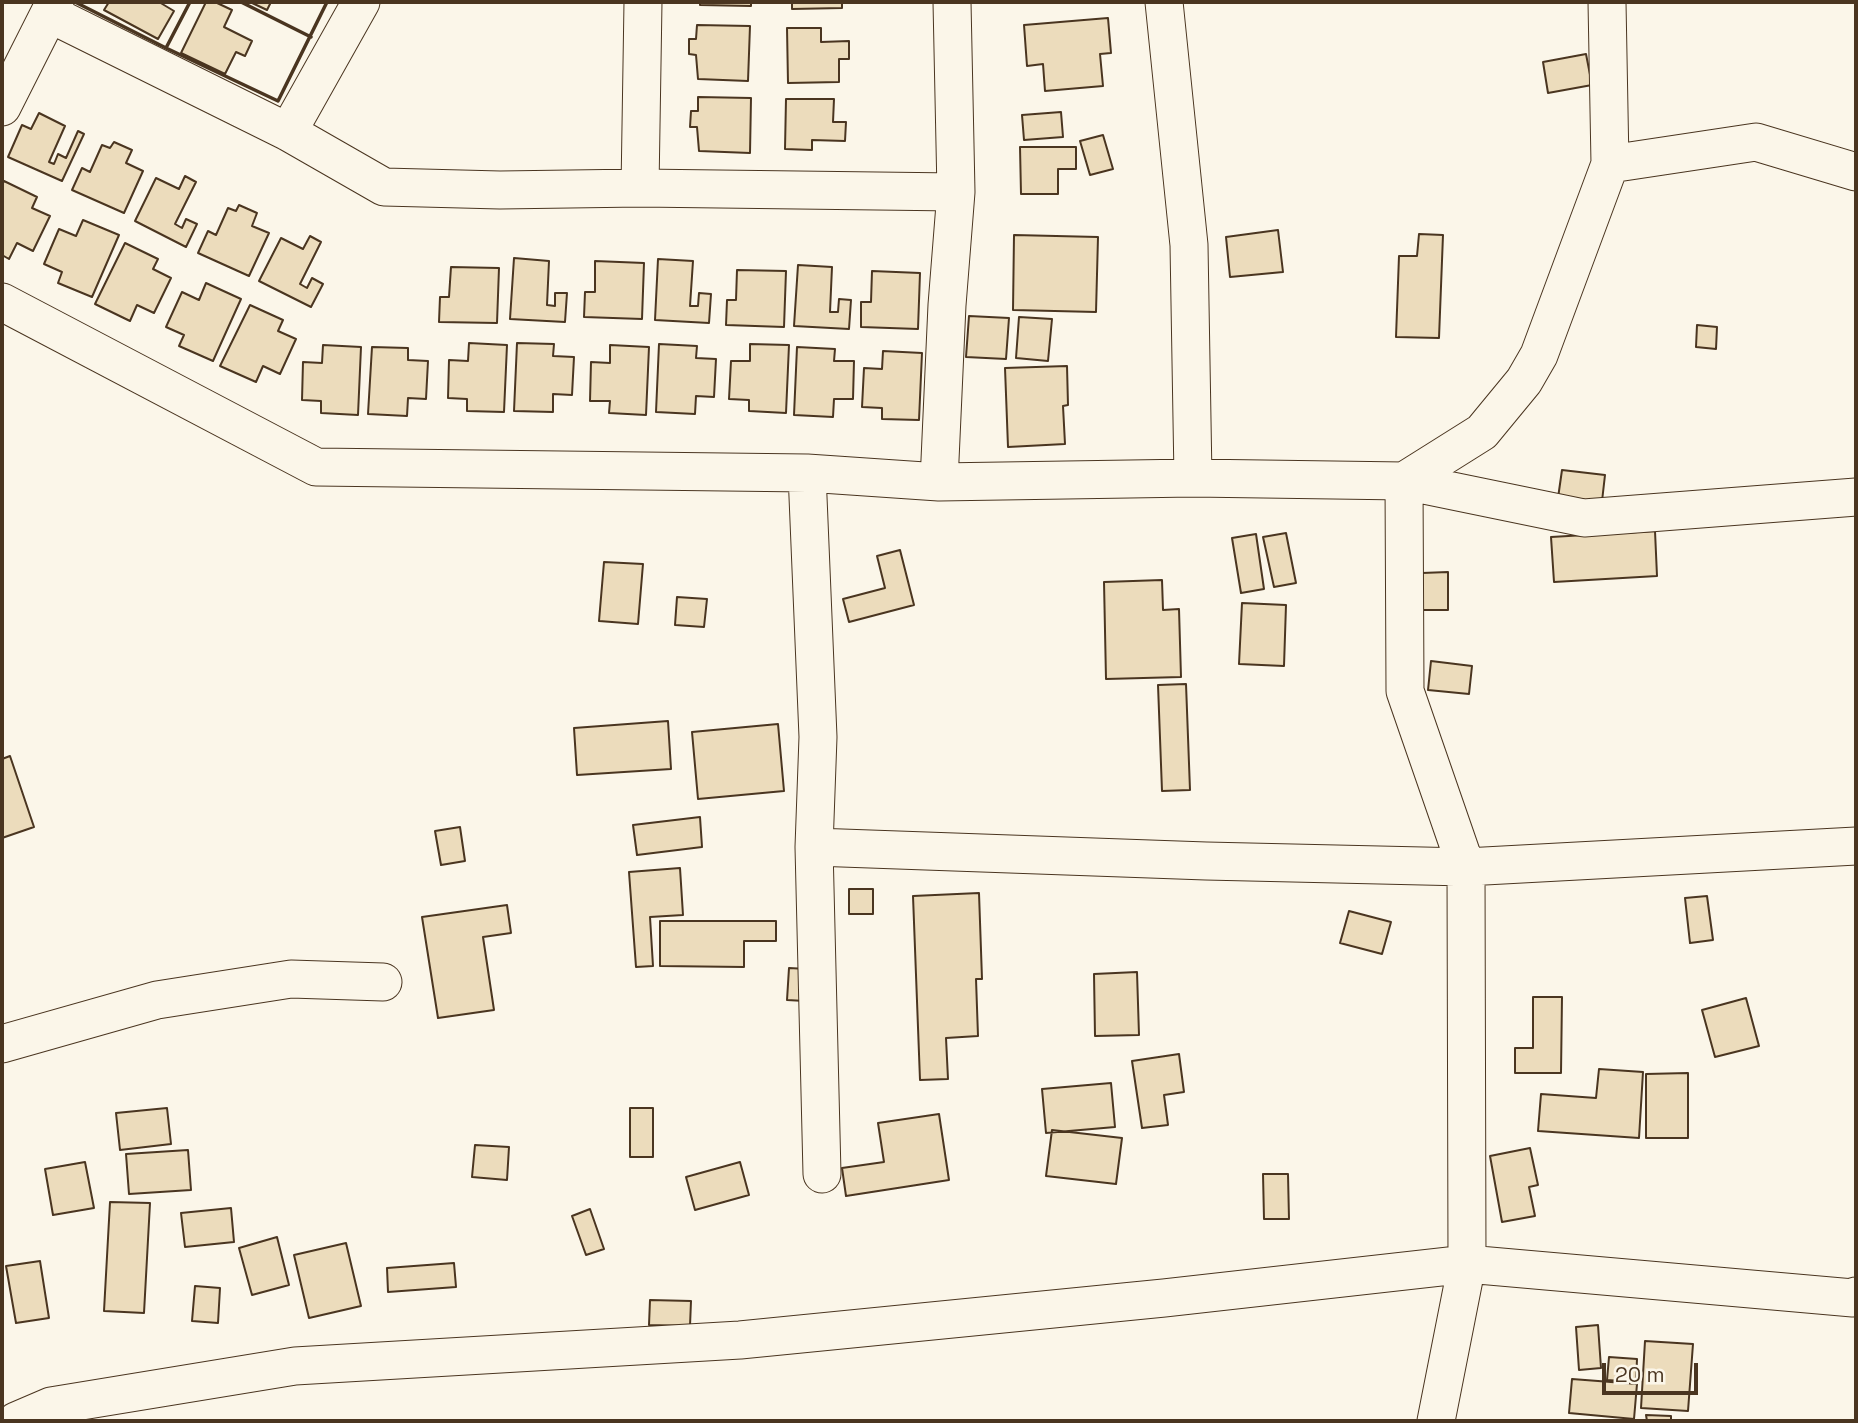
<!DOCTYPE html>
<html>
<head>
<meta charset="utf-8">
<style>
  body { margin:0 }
  #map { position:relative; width:1858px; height:1423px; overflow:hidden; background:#fbf6e9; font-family:"Space Grotesk",sans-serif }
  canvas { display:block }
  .frame { position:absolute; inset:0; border:4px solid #4a3520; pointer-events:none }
  .scale { position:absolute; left:1602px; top:1363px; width:96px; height:32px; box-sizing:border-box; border:4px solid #4a3520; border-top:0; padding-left:9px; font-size:21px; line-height:24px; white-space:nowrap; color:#4a3520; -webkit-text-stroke:5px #fbf6e9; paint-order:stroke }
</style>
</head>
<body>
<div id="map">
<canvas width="1858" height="1423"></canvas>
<div class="frame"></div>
<div class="scale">20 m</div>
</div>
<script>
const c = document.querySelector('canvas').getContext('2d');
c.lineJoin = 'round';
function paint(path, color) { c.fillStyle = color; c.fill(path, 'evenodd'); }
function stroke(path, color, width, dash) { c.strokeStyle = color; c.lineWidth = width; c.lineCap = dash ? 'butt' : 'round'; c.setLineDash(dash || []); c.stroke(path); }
const building = new Path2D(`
  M 109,2 L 159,2 L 174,11 L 158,39 L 104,10 Z
  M 206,2 L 215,2 L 232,10 L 224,27 L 252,41 L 245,56 L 236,52 L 225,74 L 181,53 Z
  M 250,2 L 271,2 L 267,10 Z
  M 700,2 L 751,2 L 751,6 L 700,5 Z
  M 792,2 L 842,2 L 842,8 L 792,9 Z
  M 1108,18 L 1111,53 L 1100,54 L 1103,86 L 1045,91 L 1043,64 L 1027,66 L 1024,25 Z
  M 697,25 L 750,26 L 748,81 L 698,79 L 696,55 L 689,54 L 689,39 L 696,39 Z
  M 787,28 L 821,28 L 821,42 L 849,41 L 849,59 L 839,59 L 839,82 L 788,83 Z
  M 1586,54 L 1592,85 L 1548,93 L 1543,62 Z
  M 698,97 L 751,98 L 750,153 L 699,151 L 697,127 L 690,127 L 691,111 L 698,111 Z
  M 786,99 L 834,99 L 833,122 L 846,122 L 845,141 L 812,140 L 812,150 L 785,149 Z
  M 1061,112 L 1063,137 L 1024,140 L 1022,115 Z
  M 39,113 L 65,126 L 49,162 L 54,164 L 58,154 L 66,158 L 78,131 L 84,134 L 62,181 L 8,157 L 22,125 L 31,129 Z
  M 1103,135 L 1113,169 L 1090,175 L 1080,141 Z
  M 114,142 L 132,150 L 126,163 L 143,171 L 124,213 L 72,190 L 82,168 L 90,172 L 102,145 L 110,148 Z
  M 1020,147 L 1076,147 L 1076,169 L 1058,169 L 1058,194 L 1021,194 Z
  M 185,176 L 196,182 L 175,224 L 182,228 L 186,219 L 197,224 L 186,247 L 135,221 L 156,178 L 179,189 Z
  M 4,181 L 37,197 L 32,208 L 50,216 L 33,251 L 17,243 L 9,259 L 2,255 L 2,185 Z
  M 239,205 L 257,213 L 252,226 L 269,233 L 249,276 L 198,253 L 208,231 L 216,235 L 228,208 L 236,211 Z
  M 83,220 L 119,235 L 92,297 L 58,283 L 62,272 L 44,264 L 59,229 L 76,236 Z
  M 1278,230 L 1283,272 L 1230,277 L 1226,237 Z
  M 1419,234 L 1443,235 L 1439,338 L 1396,337 L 1399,256 L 1417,256 Z
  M 1014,235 L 1098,237 L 1096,312 L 1013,310 Z
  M 310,236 L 321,242 L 300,284 L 307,288 L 312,278 L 323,284 L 311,307 L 259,281 L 281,238 L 303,249 Z
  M 125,243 L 158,259 L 153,269 L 171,278 L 154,313 L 137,305 L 130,321 L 95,304 Z
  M 514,258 L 549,261 L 547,305 L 555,306 L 555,293 L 567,293 L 565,322 L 510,319 Z
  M 658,259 L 693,261 L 690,306 L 698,306 L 699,293 L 711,294 L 709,323 L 655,320 Z
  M 595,261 L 644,263 L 642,319 L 584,317 L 585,292 L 595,292 Z
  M 798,265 L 832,267 L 830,312 L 838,312 L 839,299 L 851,300 L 849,329 L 794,326 Z
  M 451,267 L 499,268 L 497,323 L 439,322 L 440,297 L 449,297 Z
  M 737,270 L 786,271 L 784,327 L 726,325 L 727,300 L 736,300 Z
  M 872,271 L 920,273 L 918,329 L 861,327 L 861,302 L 871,302 Z
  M 206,283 L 241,299 L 213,361 L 179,346 L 184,335 L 166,327 L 182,292 L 199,300 Z
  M 250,305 L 283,320 L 278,331 L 296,339 L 280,374 L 263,366 L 256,382 L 220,366 Z
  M 969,316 L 1009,318 L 1006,359 L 966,357 Z
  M 1019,317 L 1052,319 L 1048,361 L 1016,358 Z
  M 1697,325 L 1717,327 L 1716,349 L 1696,347 Z
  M 469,343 L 507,345 L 504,412 L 467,411 L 467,399 L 448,398 L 449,360 L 468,361 Z
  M 517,343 L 554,344 L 553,356 L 574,357 L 572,395 L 553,394 L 553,412 L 514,411 Z
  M 659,344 L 697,346 L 696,358 L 716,359 L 714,397 L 696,396 L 695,414 L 656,412 Z
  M 750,344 L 789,345 L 786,413 L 749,411 L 749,400 L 729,399 L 731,361 L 750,361 Z
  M 323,345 L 361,347 L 358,415 L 321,413 L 321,401 L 302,400 L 303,362 L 322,363 Z
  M 610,345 L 649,347 L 646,415 L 609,413 L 610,401 L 590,401 L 591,362 L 610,363 Z
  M 372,347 L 408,348 L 408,360 L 428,361 L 426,399 L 408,398 L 407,416 L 368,414 Z
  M 797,347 L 835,349 L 834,361 L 854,361 L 853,399 L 834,399 L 833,417 L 794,415 Z
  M 883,351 L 922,353 L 919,420 L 882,419 L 882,408 L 862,407 L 864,368 L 882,369 Z
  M 1067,366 L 1068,405 L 1063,406 L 1065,444 L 1008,447 L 1005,368 Z
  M 1562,470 L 1605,475 L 1601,510 L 1557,505 Z
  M 1655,531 L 1657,576 L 1554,582 L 1551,537 Z
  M 1286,533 L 1296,583 L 1274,587 L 1263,537 Z
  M 1256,534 L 1264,589 L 1241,593 L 1232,538 Z
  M 900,550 L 914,605 L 849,622 L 843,599 L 885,588 L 877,556 Z
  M 604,562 L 643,564 L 638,624 L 599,621 Z
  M 1448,572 L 1448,610 L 1423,610 L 1422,573 Z
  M 1162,580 L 1163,610 L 1179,609 L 1181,677 L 1106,679 L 1104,582 Z
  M 677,597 L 707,599 L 704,627 L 675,625 Z
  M 1242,603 L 1286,605 L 1284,666 L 1239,664 Z
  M 1431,661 L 1472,666 L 1469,694 L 1428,690 Z
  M 1186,684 L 1190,790 L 1162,791 L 1158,685 Z
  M 668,721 L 671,769 L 577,775 L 574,728 Z
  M 778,724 L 784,791 L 698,799 L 692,732 Z
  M 10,756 L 34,827 L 2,838 L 2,759 Z
  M 700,817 L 702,847 L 637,855 L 633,825 Z
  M 460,827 L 465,861 L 441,865 L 435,831 Z
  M 680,868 L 683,915 L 650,917 L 653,966 L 636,967 L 629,872 Z
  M 849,889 L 873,889 L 873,914 L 849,914 Z
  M 979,893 L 982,979 L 976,979 L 978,1036 L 946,1038 L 948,1079 L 920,1080 L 913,896 Z
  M 1707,896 L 1713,940 L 1690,943 L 1685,898 Z
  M 507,905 L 511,933 L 483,937 L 494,1010 L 438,1018 L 422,917 Z
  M 1349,911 L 1391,922 L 1382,954 L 1340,943 Z
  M 660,921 L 776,921 L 776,941 L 744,941 L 744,967 L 660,966 Z
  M 789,968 L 807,969 L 805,1001 L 787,1000 Z
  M 1137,972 L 1139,1035 L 1095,1036 L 1094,974 Z
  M 1533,997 L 1562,997 L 1561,1073 L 1515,1073 L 1515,1048 L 1533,1048 Z
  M 1746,998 L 1759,1046 L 1715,1057 L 1702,1010 Z
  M 1179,1054 L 1184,1092 L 1164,1095 L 1168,1125 L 1142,1128 L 1132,1061 Z
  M 1599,1069 L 1643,1072 L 1639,1138 L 1538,1131 L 1541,1094 L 1596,1098 Z
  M 1688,1073 L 1688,1138 L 1646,1138 L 1646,1074 Z
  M 1111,1083 L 1115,1127 L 1046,1133 L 1042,1089 Z
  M 167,1108 L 171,1144 L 120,1150 L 116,1113 Z
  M 630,1108 L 653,1108 L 653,1157 L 630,1157 Z
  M 939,1114 L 949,1180 L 846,1196 L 842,1168 L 884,1162 L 878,1123 Z
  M 1052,1130 L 1122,1138 L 1116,1184 L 1046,1176 Z
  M 475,1145 L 509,1147 L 507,1180 L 472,1177 Z
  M 1530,1148 L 1538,1185 L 1529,1187 L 1535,1216 L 1502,1222 L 1490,1156 Z
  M 188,1150 L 191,1190 L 129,1194 L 126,1154 Z
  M 85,1162 L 94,1208 L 53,1215 L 45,1169 Z
  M 740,1162 L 749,1195 L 695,1210 L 686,1177 Z
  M 1263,1174 L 1288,1174 L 1289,1219 L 1264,1219 Z
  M 110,1202 L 150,1203 L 144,1313 L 104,1311 Z
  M 231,1208 L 234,1242 L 185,1247 L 181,1213 Z
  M 590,1209 L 604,1249 L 586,1255 L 572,1216 Z
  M 277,1237 L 289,1285 L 252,1295 L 239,1248 Z
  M 346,1243 L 361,1306 L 309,1318 L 294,1255 Z
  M 40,1261 L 49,1318 L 16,1323 L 6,1266 Z
  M 454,1263 L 456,1287 L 388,1292 L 387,1268 Z
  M 195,1286 L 220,1288 L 218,1323 L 192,1321 Z
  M 650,1300 L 691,1301 L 690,1326 L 649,1325 Z
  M 1598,1325 L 1601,1368 L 1579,1370 L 1576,1327 Z
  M 1645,1341 L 1693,1344 L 1688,1411 L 1641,1408 Z
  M 1609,1357 L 1637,1359 L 1636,1382 L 1607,1380 Z
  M 1572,1379 L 1637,1384 L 1634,1419 L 1569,1413 Z
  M 1646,1415 L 1671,1416 L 1671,1421 L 1647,1421 Z`);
paint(building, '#ecdcbc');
stroke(building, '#4a3520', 2);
const minor = new Path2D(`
  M 1164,2 L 1189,245 L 1193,478
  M 50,14 L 288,132 L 384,187 L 500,190 L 640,188 L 956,192
  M 2,107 L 55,2
  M 288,132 L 361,2
  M 1610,164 L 1756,142 L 1856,172
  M 640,188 L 643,2
  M 2,302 L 316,467 L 807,473 L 939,482 L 1193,478 L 1404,481 L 1584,518 L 1856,497
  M 807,473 L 818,737 L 814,847 L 822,1174
  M 1404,481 L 1405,691 L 1466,867 L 1467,1264 L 1436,1421
  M 1404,481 L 1482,432 L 1524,381 L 1539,355 L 1610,164 L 1607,2
  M 939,482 L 947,305 L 956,192 L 952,2
  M 814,847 L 1206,861 L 1466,867 L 1856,846
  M 2,1044 L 157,1000 L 291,979 L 383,982
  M 16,1421 L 51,1406 L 295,1366 L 740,1340 L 1164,1298 L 1467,1264 L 1853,1298 L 1856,1296`);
stroke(minor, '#4a3520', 39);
stroke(minor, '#fbf6e9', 37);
stroke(new Path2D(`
  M 75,2 L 166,48 L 167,46
  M 190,2 L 166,48 L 278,101 L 327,2
  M 241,2 L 311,37`), '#4a3520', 3.5);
</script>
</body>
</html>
